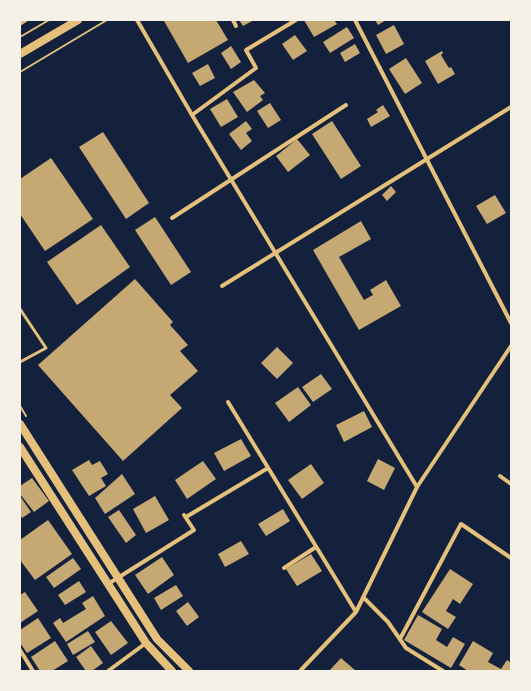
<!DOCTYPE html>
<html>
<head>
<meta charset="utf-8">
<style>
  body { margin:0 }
  #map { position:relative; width:531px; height:691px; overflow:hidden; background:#14213d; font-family:Georgia,serif }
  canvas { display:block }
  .frame { position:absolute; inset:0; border:21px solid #f6f1e7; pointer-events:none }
</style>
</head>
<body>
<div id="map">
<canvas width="531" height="691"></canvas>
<div class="frame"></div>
</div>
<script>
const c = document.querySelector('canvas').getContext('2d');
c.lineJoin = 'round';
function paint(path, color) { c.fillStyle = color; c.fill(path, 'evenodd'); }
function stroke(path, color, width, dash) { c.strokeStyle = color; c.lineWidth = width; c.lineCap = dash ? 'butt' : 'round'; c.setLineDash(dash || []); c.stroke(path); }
paint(new Path2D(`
  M 166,20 L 216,20 L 228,40 L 188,63 L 164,21 Z
  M 239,20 L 254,20 L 243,26 Z
  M 304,20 L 334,20 L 337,24 L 314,37 Z
  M 375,20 L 386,20 L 378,25 Z
  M 394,25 L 404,44 L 386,54 L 376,35 Z
  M 347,27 L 354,38 L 330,53 L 323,42 Z
  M 295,35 L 307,51 L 293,60 L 282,44 Z
  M 355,44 L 360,53 L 345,62 L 340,53 Z
  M 231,46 L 241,62 L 231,69 L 221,53 Z
  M 442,51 L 443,53 L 441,55 L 449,68 L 451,67 L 455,74 L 438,84 L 425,61 Z
  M 406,58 L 422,83 L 405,94 L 389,69 Z
  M 208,64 L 215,78 L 200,86 L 192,73 Z
  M 254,80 L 265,93 L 260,96 L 263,100 L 247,112 L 233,92 Z
  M 227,99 L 238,117 L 221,127 L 210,109 Z
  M 270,103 L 281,120 L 268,128 L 257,111 Z
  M 383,105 L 390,116 L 371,127 L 367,119 L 378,112 L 376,110 Z
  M 246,121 L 252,129 L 246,133 L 252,141 L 241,150 L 229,134 Z
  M 332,121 L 361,166 L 341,179 L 312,134 Z
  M 103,132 L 149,203 L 126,219 L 79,147 Z
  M 297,139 L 310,155 L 288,172 L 276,156 Z
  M 51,158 L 93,219 L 45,251 L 20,214 L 20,179 Z
  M 391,186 L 396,192 L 387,201 L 382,195 Z
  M 495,195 L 506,213 L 487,224 L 476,206 Z
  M 155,217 L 191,272 L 171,285 L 135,230 Z
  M 361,221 L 371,239 L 339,257 L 364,300 L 373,295 L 370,290 L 386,280 L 401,306 L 359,330 L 313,250 Z
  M 101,225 L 130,267 L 77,305 L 47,262 Z
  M 135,279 L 173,322 L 170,325 L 188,345 L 180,351 L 198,371 L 170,395 L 182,408 L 123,461 L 38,365 Z
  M 277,347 L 293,363 L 277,379 L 261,363 Z
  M 321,374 L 332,389 L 313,402 L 302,387 Z
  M 298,387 L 311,405 L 289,422 L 275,403 Z
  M 364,411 L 372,427 L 344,442 L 336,425 Z
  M 241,439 L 251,456 L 224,471 L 214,453 Z
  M 378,459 L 395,468 L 384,490 L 367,481 Z
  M 89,460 L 92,465 L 100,461 L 108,474 L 101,478 L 106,486 L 89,496 L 72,470 Z
  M 203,461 L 216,479 L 187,499 L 175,480 Z
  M 311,464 L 324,483 L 302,499 L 288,480 Z
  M 122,474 L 135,494 L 105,514 L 95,498 Z
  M 32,478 L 49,501 L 34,512 L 20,494 L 20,486 Z
  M 20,496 L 31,512 L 22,518 L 20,514 Z
  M 155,496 L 169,520 L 146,533 L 133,509 Z
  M 283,509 L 290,521 L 266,536 L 258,524 Z
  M 119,510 L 136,535 L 126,543 L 108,517 Z
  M 48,520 L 72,554 L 35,580 L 20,560 L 20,540 Z
  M 241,541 L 249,554 L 225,567 L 218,554 Z
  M 311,554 L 322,571 L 297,586 L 286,569 Z
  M 162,557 L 174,575 L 148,594 L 135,575 Z
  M 73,558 L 81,569 L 54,588 L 46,577 Z
  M 450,569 L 473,584 L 460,604 L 453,599 L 446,611 L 456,617 L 448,629 L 422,612 Z
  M 79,581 L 86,592 L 65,605 L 58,595 Z
  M 176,585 L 183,596 L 161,610 L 154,598 Z
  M 25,592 L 38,611 L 20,623 L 20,595 Z
  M 93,596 L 105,616 L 66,642 L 53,623 L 60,618 L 63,623 L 86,609 L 82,603 Z
  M 188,602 L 199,617 L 187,626 L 176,611 Z
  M 418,615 L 442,629 L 436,640 L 447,647 L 453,637 L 465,644 L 451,668 L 404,640 Z
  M 38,618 L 51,638 L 27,653 L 20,643 L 20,630 Z
  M 111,621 L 128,643 L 111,655 L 95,632 Z
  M 88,631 L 95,642 L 73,655 L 67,644 Z
  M 55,641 L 68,661 L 52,671 L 40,671 L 31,657 Z
  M 473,641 L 493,653 L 488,662 L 501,669 L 507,660 L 511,663 L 511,671 L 468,671 L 459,665 Z
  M 91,646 L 103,663 L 92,671 L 86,671 L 76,657 Z
  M 341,658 L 356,671 L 329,671 Z`), '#c6a872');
stroke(new Path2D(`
  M 20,37 L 49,20
  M 20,72 L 107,20
  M 20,406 L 26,416`), '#e5c07b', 2);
stroke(new Path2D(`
  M 20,309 L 46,348 L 20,362`), '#e5c07b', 3);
stroke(new Path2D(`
  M 20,24 L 26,20`), '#e5c07b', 3.5);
stroke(new Path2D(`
  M 137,20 L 192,115 L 417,487
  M 233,20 L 236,26
  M 355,20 L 511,323
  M 192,115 L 256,68 L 246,50 L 296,20
  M 172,218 L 346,105
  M 222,286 L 511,107
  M 228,402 L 356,612
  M 500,476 L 511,484
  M 186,517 L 268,468
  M 284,568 L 316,547
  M 108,584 L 194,530 L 184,515
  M 363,597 L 388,622 L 406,648 L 443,671
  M 400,639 L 461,524 L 511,558
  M 20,650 L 33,671
  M 108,671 L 146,643
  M 300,671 L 356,612 L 417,487 L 511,346`), '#e5c07b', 4);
stroke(new Path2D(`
  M 20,54 L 78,20
  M 20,424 L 157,639 L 189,671
  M 20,447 L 146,643 L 172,671`), '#e5c07b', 8);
</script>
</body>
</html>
